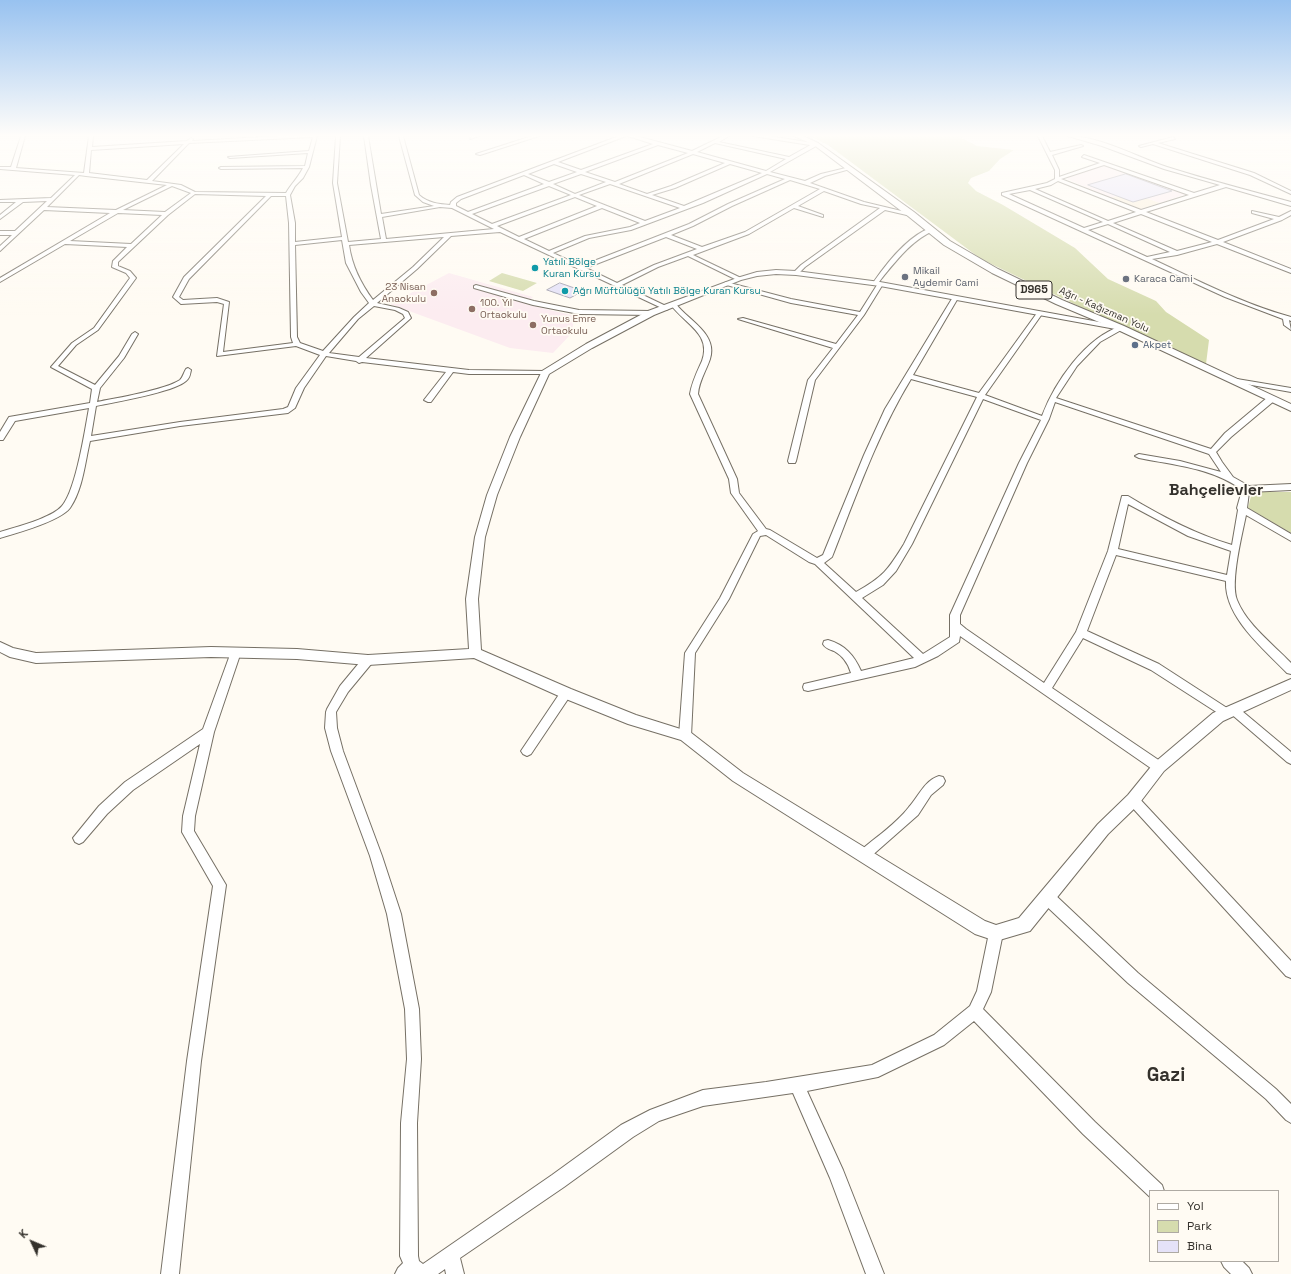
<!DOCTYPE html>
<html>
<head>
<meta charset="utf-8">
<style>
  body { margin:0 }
  #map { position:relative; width:1291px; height:1274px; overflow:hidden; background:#fffbf3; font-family:"Space Grotesk",sans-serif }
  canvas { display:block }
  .legend { position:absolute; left:1149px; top:1190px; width:130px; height:72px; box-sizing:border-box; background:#fffbf3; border:1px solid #aeaaa3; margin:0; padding:5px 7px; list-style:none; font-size:12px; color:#34312c }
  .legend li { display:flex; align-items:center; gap:8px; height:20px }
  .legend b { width:20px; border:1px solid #aeaaa3 }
  .north { position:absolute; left:12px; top:1222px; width:40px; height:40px; -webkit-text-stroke:3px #fffbf3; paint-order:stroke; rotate:314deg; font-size:11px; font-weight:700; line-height:16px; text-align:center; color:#34312c }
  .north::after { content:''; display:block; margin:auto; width:14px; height:18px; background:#34312c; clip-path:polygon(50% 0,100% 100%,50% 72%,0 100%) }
</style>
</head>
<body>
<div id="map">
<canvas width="1291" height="1274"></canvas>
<ul class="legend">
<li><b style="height:5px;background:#fff"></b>Yol</li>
<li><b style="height:11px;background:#d6dcae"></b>Park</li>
<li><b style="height:11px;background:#e5e2f8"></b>Bina</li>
</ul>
<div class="north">K</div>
</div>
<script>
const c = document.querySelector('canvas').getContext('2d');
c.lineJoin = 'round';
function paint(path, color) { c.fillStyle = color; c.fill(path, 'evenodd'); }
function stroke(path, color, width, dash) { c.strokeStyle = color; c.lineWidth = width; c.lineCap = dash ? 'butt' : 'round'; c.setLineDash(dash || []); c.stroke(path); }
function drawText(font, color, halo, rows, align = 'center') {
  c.font = font + ' "Space Grotesk",sans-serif'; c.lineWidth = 3.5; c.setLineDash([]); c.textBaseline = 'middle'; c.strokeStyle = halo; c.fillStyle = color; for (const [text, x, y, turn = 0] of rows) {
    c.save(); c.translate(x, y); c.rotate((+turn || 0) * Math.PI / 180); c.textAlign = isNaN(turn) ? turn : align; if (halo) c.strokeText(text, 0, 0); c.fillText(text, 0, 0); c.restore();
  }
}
paint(new Path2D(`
  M 1130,192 L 1160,203 L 1140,209 L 1110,198 Z`), '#f9efda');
paint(new Path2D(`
  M 1105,164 L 1186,194 L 1160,203 L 1130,192 L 1110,198 L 1067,179 L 1066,176 Z
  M 449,273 L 533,297 L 525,304 L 575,316 L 571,334 L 553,353 L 510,348 L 390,304 Z`), '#fcecf0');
paint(new Path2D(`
  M 809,136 L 958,136 L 977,146 L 1014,150 L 1000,159 L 989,171 L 971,178 L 968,183 L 976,191 L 1003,205 L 1075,248 L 1108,279 L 1156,301 L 1166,312 L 1209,340 L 1206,364 L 1091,312 L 981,259 L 828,145 Z
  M 502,273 L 537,283 L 523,291 L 489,281 Z
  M 1252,492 L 1291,492 L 1291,533 L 1248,508 Z`), '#d6dcae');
const building = new Path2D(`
  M 1126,174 L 1172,191 L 1133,202 L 1088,185 Z
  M 560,283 L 583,291 L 570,298 L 547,290 Z`);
paint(building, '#e5e2f8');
stroke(building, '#a4a2af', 1);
const minor = new Path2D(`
  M 21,136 L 25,136 L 16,168 L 84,173 L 89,136 L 93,136 L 92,147 L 187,141 L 191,138 L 193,139 L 192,141 L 280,136 L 317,136 L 309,167 L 303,178 L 295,186 L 290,195 L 295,223 L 295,242 L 342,237 L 333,183 L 336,136 L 340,136 L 337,183 L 348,242 L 381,239 L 371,185 L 364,136 L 368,136 L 381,214 L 434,206 L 423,202 L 415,195 L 399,136 L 403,136 L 419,195 C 428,203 439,204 450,205 L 451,202 L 457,197 L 619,136 L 626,136 L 558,162 L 581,170 L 653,144 L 628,136 L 636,136 L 692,151 L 723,136 L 729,136 L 719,142 L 789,157 L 814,143 L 818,143 L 818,145 L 770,172 L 805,181 L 821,174 L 850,167 L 850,169 L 825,176 L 810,183 L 864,202 L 914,214 L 911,216 L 885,210 L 805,267 L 798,274 L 794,274 L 794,272 L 801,265 L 880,208 L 861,204 L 824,191 L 798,206 L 823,215 L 823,217 L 794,208 L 749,234 L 693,255 L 741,278 L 741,280 L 737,280 L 688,256 L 658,267 L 622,285 L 668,307 L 668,309 L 666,310 L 500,232 L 451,236 L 417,269 L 377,303 L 399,308 L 408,312 L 411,318 L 366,358 L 469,370 L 545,371 L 547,372 L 547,374 L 469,374 L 453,372 L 431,402 L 428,402 L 424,400 L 446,372 L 362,362 L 359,363 L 356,361 L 326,356 L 304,388 L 295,408 L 288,413 L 180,426 L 90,441 C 85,462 83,489 70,508 C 60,521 17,533 0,538 L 0,532 C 16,527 52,518 62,506 C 76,490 85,430 89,408 L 15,421 L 3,440 L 0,440 L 0,432 L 9,417 L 90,403 L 92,389 L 51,367 L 72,343 L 94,328 L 130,278 L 126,273 L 112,267 L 113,261 L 127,247 L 65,244 L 0,282 L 0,278 L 110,213 L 44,210 L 0,251 L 0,246 L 12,235 L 0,235 L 0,231 L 15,231 L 47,201 L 23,202 L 0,219 L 0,215 L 16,202 L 0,202 L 0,200 L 51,198 L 75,175 L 0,169 L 0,167 L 11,167 ZM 313,137 L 309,151 L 228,157 L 230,158 L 308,153 L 305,166 L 221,167 L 219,168 L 221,169 L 303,168 C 298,178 291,184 286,193 L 195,192 L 181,185 L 152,181 L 189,143 ZM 715,143 L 786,159 L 766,171 L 697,152 ZM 184,144 L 147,180 L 89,173 L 91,150 ZM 658,145 L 688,153 L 615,182 L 585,172 ZM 693,154 L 725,163 L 671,186 L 647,194 L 619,184 ZM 554,164 L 577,172 L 549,182 L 528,174 ZM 730,164 L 762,173 L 684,206 L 652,195 L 675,188 ZM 581,174 L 606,182 L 575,194 L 553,184 ZM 767,174 L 785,179 L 728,204 L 689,224 L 581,266 L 553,253 L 589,238 L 631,230 L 703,203 ZM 79,175 L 86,176 L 167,185 L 116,210 L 47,207 ZM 524,175 L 544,184 L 468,212 L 456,206 L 456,203 L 461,199 ZM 790,180 L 820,189 L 745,232 L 702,247 L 671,235 L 693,226 L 732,206 ZM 610,184 L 613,185 L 680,208 L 645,221 L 579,195 ZM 172,186 L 191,193 L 165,212 L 123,210 ZM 549,186 L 571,195 L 492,224 L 472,214 ZM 195,194 L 266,196 L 184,277 L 173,297 L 181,304 L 217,302 L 224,304 L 217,356 L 296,346 L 320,355 L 296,388 L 288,407 L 283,409 L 180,422 L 91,436 L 96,406 C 115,402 174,392 186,381 C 190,378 190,374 191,370 L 188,368 L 186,369 C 184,372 183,377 180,380 C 165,390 117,398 97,402 L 100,388 L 124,358 L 138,334 L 135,332 L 132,334 L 119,356 L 95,385 L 58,366 L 76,345 L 98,330 L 136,278 L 130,271 L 118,266 L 118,262 L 168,215 ZM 271,196 L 286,196 L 289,223 L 291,337 L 293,343 L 223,352 L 229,302 L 217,298 L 183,300 L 179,297 L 189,279 ZM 575,197 L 597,206 L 519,237 L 497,226 ZM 440,207 L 452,208 L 494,229 L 386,239 L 382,217 ZM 602,208 L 640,223 L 630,227 L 585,236 L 549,251 L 524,239 ZM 118,213 L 162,215 L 131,244 L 70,241 ZM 444,237 L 413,267 L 373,300 C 361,284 352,266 349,245 ZM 666,237 L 697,249 L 654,265 L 617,283 L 586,268 ZM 342,240 L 346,263 L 361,292 L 369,303 L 354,317 L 323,351 L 300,343 L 297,337 L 295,245 ZM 374,306 L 395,310 L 403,314 L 405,318 L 359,357 L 329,353 L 358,319 Z
  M 472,136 L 479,136 L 470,139 Z
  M 532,136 L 539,136 L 480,155 L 476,154 Z
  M 1038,136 L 1042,136 L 1050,152 L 1081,145 L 1083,146 L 1052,155 L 1059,170 L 1059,177 L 1100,163 L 1082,157 L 1084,155 L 1194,193 L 1220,185 L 1164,169 L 1102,146 L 1068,136 C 1100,136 1137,157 1167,167 C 1208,180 1250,191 1291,202 L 1291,206 L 1226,187 L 1146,212 L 1218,240 L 1274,219 L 1252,213 L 1252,211 L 1279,217 L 1291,211 L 1291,215 L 1282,220 L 1223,242 L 1291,269 L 1291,273 L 1217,244 L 1177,255 L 1152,259 C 1197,280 1243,304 1291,317 L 1291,321 L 1289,320 L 1291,330 L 1284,325 L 1283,319 L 1225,297 L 1002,195 L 1002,193 L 1047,183 L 1055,179 L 1055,170 ZM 1104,165 L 1189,195 L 1141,210 L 1061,179 ZM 1058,181 L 1136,212 L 1108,221 L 1035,189 L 1051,185 ZM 1030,190 L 1103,222 L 1084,228 L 1009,194 ZM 1141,214 L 1212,242 L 1177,251 L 1113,223 ZM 1108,224 L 1170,252 L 1147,257 L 1088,230 Z
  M 1173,137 L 1175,139 L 1158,143 L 1254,173 L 1291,191 L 1291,194 L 1250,175 L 1153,144 L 1141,147 L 1139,146 Z
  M 931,228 L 933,229 L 933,231 C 912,240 896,261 882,278 L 879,282 L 883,284 L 864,315 L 815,380 L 796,461 L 795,463 L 789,463 L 788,461 L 808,380 L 833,348 L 738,319 L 743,318 L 836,344 L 858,315 L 791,303 L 723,284 L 726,282 L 791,299 L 860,312 L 877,285 L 873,283 C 886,264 909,235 931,228 Z
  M 476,285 L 534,301 L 579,310 L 651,311 L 654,313 L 651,315 L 579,314 L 533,305 L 474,288 L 474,286 Z
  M 953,297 L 958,298 L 913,375 L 979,393 L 1037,313 L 1039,312 L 1042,314 L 985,395 L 1042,416 C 1055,382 1085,338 1121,326 L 1124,328 L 1123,329 L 1100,342 L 1077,366 L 1056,398 L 1211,449 L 1225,433 L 1268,397 L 1274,397 L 1274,401 L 1231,437 L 1216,452 L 1222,462 L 1233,477 L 1249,486 L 1291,484 L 1291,490 L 1249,492 L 1247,508 L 1291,534 L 1291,541 L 1246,515 C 1242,535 1230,582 1237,600 C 1247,625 1273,644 1291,663 L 1291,674 L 1287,673 C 1264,649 1224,617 1226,581 L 1116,555 L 1087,631 L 1159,664 L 1227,708 L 1232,705 L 1236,706 L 1291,752 L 1291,764 L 1287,762 L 1230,713 L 1225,716 L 1221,715 L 1151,670 L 1083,638 L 1052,688 L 1163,763 L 1165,767 L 1163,771 L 1159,772 L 1155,771 L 960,636 L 959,642 L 938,656 L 915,667 L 808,691 L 804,690 L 803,687 L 804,684 L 851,673 C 848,663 843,656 834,651 C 829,649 825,648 823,644 L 824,641 L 828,640 C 845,645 854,655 861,671 L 914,658 L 815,564 L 809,562 L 766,535 L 760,536 L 729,599 L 695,653 L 691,736 L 689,739 L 685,741 L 681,739 L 679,736 L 685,653 L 720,598 L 753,534 L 758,531 L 731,493 L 729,479 L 690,394 C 692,382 697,372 702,361 C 712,334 685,324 671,305 L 676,304 C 689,321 718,334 710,359 C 706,371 699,381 698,394 L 737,479 L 739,493 L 766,529 L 770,530 L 817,558 L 823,555 L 864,455 L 885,409 ZM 911,379 L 977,397 L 904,544 C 888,570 883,577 856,592 L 824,563 L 832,557 C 856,496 877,435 911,379 ZM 983,399 L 1041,420 L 1019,463 L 950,615 L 950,637 L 923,654 L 862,598 L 883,585 L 896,571 L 912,544 ZM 1055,402 L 1209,454 L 1221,472 L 1180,461 L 1139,454 L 1135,456 L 1139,458 C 1173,465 1214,468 1242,490 L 1237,508 L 1238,510 L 1232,545 C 1195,534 1161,516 1128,496 L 1122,496 L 1108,551 L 1076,632 L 1044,683 L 966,629 L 960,624 L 960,615 L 1027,463 L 1049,419 ZM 1128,504 L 1188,536 L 1231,551 L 1227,575 L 1118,549 Z
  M 1231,378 L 1291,388 L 1291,392 L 1229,381 L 1227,380 Z
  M 236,648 L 240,649 L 241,652 L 214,732 L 195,816 L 194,831 L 226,885 L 201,1061 L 179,1274 L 161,1274 L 187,1061 L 213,886 L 182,832 L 183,816 L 200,744 L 133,790 L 107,814 L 83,842 L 79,844 L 75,842 L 73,838 L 99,806 L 125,782 L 203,729 L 231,652 L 232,649 Z
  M 368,656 L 372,657 L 373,660 L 372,663 L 348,692 L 336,712 L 337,728 L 343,751 L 382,856 L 401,914 L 419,1009 L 421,1059 L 417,1123 L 418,1256 L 419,1261 L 423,1264 L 552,1175 L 621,1125 L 650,1110 L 703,1090 L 766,1082 L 872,1065 L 934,1035 L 970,1006 L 977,991 L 989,933 L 991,928 L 996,926 L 1001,928 L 1003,933 L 991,992 L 983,1009 L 1095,1122 L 1162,1185 L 1164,1191 L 1150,1191 L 1150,1197 L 1083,1134 L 974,1021 L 944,1045 L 878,1077 L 807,1091 L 843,1170 L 884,1274 L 866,1274 L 830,1178 L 793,1093 L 703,1106 L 659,1121 L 633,1137 L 564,1187 L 460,1258 L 464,1274 L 446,1274 L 445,1269 L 438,1274 L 395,1274 L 398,1268 L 403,1263 L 400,1256 L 401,1123 L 407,1059 L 405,1009 L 387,914 L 370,856 L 331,751 L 325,728 L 326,712 L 327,709 L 340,686 L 364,657 Z
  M 566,689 L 570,690 L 571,693 L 570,696 L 531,754 L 527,756 L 523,754 L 521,751 L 523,748 L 562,690 Z
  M 939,776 L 943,777 L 945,781 L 943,785 L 931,795 L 918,815 L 868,859 L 864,861 L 860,859 L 858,855 L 860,851 C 876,837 896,824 909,807 C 919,796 924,781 939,776 Z
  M 1133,795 L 1137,796 L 1291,961 L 1291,978 L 1286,976 L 1129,804 L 1127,800 L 1129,796 Z
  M 1047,891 L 1052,892 L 1138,973 L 1276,1089 L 1291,1104 L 1291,1123 L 1286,1120 L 1266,1099 L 1128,983 L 1042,902 L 1041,897 L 1042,892 Z
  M 1221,1261 L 1242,1261 L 1249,1268 L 1252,1274 L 1231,1274 L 1224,1267 Z`);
const tertiary = new Path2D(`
  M 753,136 L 769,136 L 819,144 L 816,146 Z
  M 776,270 L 796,271 L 880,282 L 1121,326 L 1125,328 L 1121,330 L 880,286 L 796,275 L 776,274 L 757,276 L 741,280 L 654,315 L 592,348 L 549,374 L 520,437 L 497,495 L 485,537 L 478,599 L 481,650 L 571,689 L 636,715 L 690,732 L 743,773 L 985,921 L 996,925 L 1019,918 L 1098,824 L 1128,795 L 1154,763 L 1213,713 L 1291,679 L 1291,690 L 1223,721 L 1164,771 L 1138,805 L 1108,834 L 1030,931 L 996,941 L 975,934 L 733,781 L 681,740 L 628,724 L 561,697 L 474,658 L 368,665 L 297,659 L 211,657 L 36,663 L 10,657 L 0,652 L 0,642 L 13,648 L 36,653 L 211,647 L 297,649 L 368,655 L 469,649 L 466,599 L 475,537 L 487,495 L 510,437 L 542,371 L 586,344 L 648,311 L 737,278 L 757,272 Z`);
const primary = new Path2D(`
  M 794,136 L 803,136 L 818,143 L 914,212 L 950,241 L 998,269 L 1062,300 L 1124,326 L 1291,404 L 1291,411 L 1118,330 L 1056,304 L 992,273 L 944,245 L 908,216 L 814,145 Z`);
stroke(minor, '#767065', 2);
stroke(tertiary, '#767065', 2);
stroke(primary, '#767065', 2);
paint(minor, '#fff');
paint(tertiary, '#fff');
paint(primary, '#fff');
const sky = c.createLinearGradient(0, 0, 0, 315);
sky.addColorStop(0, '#98c2f0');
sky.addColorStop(0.43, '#fffdfa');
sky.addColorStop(1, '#fffdfa00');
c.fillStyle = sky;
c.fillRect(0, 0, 1291, 315);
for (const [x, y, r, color] of [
  [535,268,4,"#0f9aa8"],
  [905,277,4,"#6b7280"],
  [1126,279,4,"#6b7280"],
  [565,291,4,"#0f9aa8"],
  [434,293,4,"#8d6e63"],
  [472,309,4,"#8d6e63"],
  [533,325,4,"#8d6e63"],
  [1135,345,4,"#5c6f8a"]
]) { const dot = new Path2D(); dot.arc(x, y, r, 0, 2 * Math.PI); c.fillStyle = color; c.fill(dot); stroke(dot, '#fffbf3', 1.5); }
drawText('10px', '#0d838f', '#fffbf3', [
  ["Yatılı Bölge",543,262],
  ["Kuran Kursu",543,274],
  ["Ağrı Müftülüğü Yatılı Bölge Kuran Kursu",573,291]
], 'left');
drawText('10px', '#5b616d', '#fffbf3', [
  ["Mikail",913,271],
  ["Aydemir Cami",913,283],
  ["Karaca Cami",1134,279]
], 'left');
drawText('10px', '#785e54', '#fffbf3', [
  ["23 Nisan",426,287,"right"],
  ["Anaokulu",426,299,"right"],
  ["100. Yıl",480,303],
  ["Ortaokulu",480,315],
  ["Yunus Emre",541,319],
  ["Ortaokulu",541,331]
], 'left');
drawText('10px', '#34312c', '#fffbf3', [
  ["Ağrı - Kağızman Yolu",1104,310,24]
]);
drawText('10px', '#4e5e75', '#fffbf3', [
  ["Akpet",1143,345]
], 'left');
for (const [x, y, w] of [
  [1034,290,36]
]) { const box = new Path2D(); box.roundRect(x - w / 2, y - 9, w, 18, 3); c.fillStyle = '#fffbf3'; c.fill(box); stroke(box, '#34312c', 1); }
drawText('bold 11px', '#34312c', null, [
  ["D965",1034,290]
]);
drawText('bold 16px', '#34312c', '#fffbf3', [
  ["Bahçelievler",1216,491]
]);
drawText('bold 19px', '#34312c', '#fffbf3', [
  ["Gazi",1166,1076]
]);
</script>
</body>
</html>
